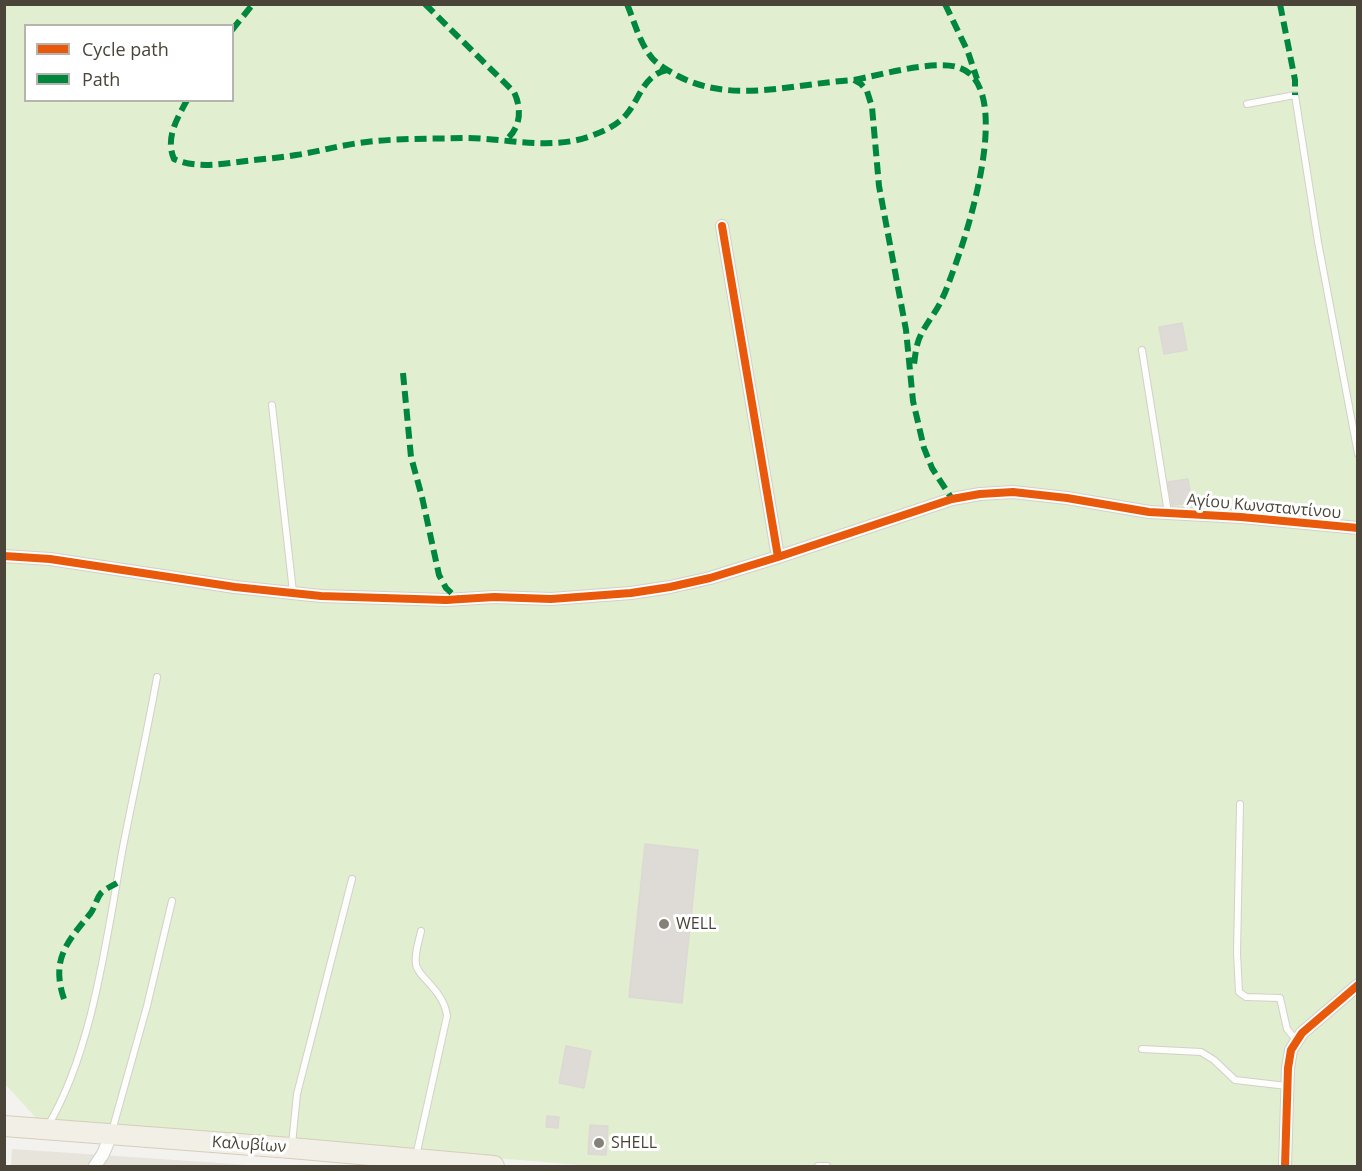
<!DOCTYPE html>
<html>
<head>
<meta charset="utf-8">
<style>
  body { margin:0 }
  #map { position:relative; width:1362px; height:1171px; overflow:hidden; background:#f4f2ee; font-family:"Open Sans",sans-serif }
  canvas { display:block }
  .frame { position:absolute; inset:0; border:6px solid #4b4439; pointer-events:none }
  .legend { position:absolute; left:24px; top:24px; width:210px; height:78px; box-sizing:border-box; background:#fff; border:2px solid #b7b4b0; margin:0; padding:8px 10px; list-style:none; font-size:18px; color:#4b4439 }
  .legend li { display:flex; align-items:center; gap:12px; height:30px }
  .legend b { width:30px; border:2px solid #b7b4b0 }
</style>
</head>
<body>
<div id="map">
<canvas width="1362" height="1171"></canvas>
<div class="frame"></div>
<ul class="legend">
<li><b style="height:8px;background:#e8590c"></b>Cycle path</li>
<li><b style="height:8px;background:#00873e"></b>Path</li>
</ul>
</div>
<script>
const c = document.querySelector('canvas').getContext('2d');
c.lineJoin = 'round';
function paint(path, color) { c.fillStyle = color; c.fill(path, 'evenodd'); }
function stroke(path, color, width, dash) { c.strokeStyle = color; c.lineWidth = width; c.lineCap = dash ? 'butt' : 'round'; c.setLineDash(dash || []); c.stroke(path); }
function drawText(font, color, halo, rows, align = 'center') {
  c.font = font + ' "Open Sans",sans-serif'; c.lineWidth = 6; c.setLineDash([]); c.textBaseline = 'middle'; c.strokeStyle = halo; c.fillStyle = color; for (const [text, x, y, turn = 0] of rows) {
    c.save(); c.translate(x, y); c.rotate((+turn || 0) * Math.PI / 180); c.textAlign = isNaN(turn) ? turn : align; if (halo) c.strokeText(text, 0, 0); c.fillText(text, 0, 0); c.restore();
  }
}
paint(new Path2D(`
  M 12,1149 L 220,1163 L 257,1166 L 11,1166 Z`), '#e7e4dc');
paint(new Path2D(`
  M 5,5 L 1357,5 L 1357,1166 L 591,1166 L 38,1120 L 5,1084 ZM 26,26 L 232,26 L 232,100 L 26,100 Z`), '#e1eecf');
const building = new Path2D(`
  M 1182,323 L 1187,350 L 1164,354 L 1159,327 Z
  M 1188,479 L 1192,503 L 1172,505 L 1168,482 Z
  M 645,844 L 698,850 L 682,1003 L 629,997 Z
  M 566,1046 L 591,1051 L 584,1088 L 559,1083 Z
  M 547,1116 L 559,1117 L 558,1128 L 546,1127 Z
  M 590,1125 L 608,1126 L 606,1155 L 588,1154 Z`);
paint(building, '#dedbd6');
stroke(building, '#dcd9d4', 1.5);
const service = new Path2D(`
  M 1247,104 L 1295,95 L 1318,242 L 1358,454
  M 1142,350 L 1168,513
  M 272,405 L 293,592
  M 1240,804 L 1237,953 L 1239,992 L 1246,997 L 1280,998 L 1287,1029 L 1297,1041
  M 1142,1049 L 1201,1052 L 1214,1060 L 1235,1080 L 1287,1086
  M 47,1127 C 93,1052 107,934 123,847 C 134,790 147,734 157,677
  M 112,1131 L 147,1006 L 172,901
  M 292,1144 L 297,1094 L 352,879
  M 416,1156 L 447,1016 C 444,990 417,977 416,964 C 414,954 419,941 421,931
  M 818,1166 L 827,1166`);
const minor = new Path2D(`
  M 722,226 L 778,557
  M 4,556 L 50,559 L 235,587 L 321,596 L 446,600 L 494,597 L 551,599 L 631,593 L 670,587 L 710,578 L 778,557 L 952,499 L 980,494 L 1013,492 L 1067,498 L 1149,512 L 1241,517 L 1358,528
  M 95,1166 L 103,1154 L 111,1135
  M 1285,1166 L 1288,1068 L 1291,1050 L 1302,1033 L 1358,985`);
const primary = new Path2D(`
  M 4,1126 L 291,1148 L 494,1166`);
stroke(service, '#d2d0cb', 8);
stroke(minor, '#d2d0cb', 14);
stroke(primary, '#d6cebb', 22);
stroke(service, '#fdfdfc', 6);
stroke(minor, '#fdfdfc', 12);
stroke(primary, '#f2efe6', 20);
stroke(new Path2D(`
  M 425,4 L 514,92 C 522,109 521,127 506,140
  M 627,4 C 635,23 639,42 652,58 C 659,66 669,71 678,76 C 733,105 796,83 854,80 L 861,84 L 867,91 L 872,107 L 879,186 L 906,330 L 913,401 L 924,448 L 932,468 L 952,499
  M 945,4 L 968,52 L 977,79
  M 1280,4 L 1295,80 L 1295,95
  M 232,30 L 253,4
  M 854,80 C 880,75 933,60 957,67 C 1017,83 967,235 952,274 C 949,282 946,291 942,299 C 936,313 925,324 919,339 C 916,347 915,356 914,365
  M 187,100 C 177,119 165,138 174,159 C 197,169 221,164 246,161 C 262,159 279,158 296,155 C 317,152 337,146 359,143 C 393,138 429,139 464,138 C 506,138 550,151 591,136 C 604,131 616,126 626,115 C 640,99 643,75 667,70
  M 403,373 L 411,457 L 422,497 L 439,575 L 446,588 L 458,599
  M 64,999 C 51,960 66,943 90,914 C 95,908 96,899 101,893 C 105,889 112,886 117,883`), '#00873e', 6, [12, 6]);
stroke(new Path2D(`
  M 722,226 L 778,557
  M 4,556 L 50,559 L 235,587 L 321,596 L 446,600 L 494,597 L 551,599 L 631,593 L 670,587 L 710,578 L 778,557 L 952,499 L 980,494 L 1013,492 L 1067,498 L 1149,512 L 1241,517 L 1358,528
  M 1285,1166 L 1288,1068 L 1291,1050 L 1302,1033 L 1358,985`), '#e8590c', 8);
for (const [x, y, r, color] of [
  [664,924,6,"#868178"],
  [599,1143,6,"#868178"]
]) { const dot = new Path2D(); dot.arc(x, y, r, 0, 2 * Math.PI); c.fillStyle = color; c.fill(dot); stroke(dot, '#fff', 2); }
drawText('16px', '#4b4439', '#fff', [
  ["Αγίου Κωνσταντίνου",1264,507,5],
  ["Καλυβίων",249,1145,4]
]);
drawText('16px', '#4b4439', '#fff', [
  ["WELL",676,924],
  ["SHELL",611,1143]
], 'left');
</script>
</body>
</html>
